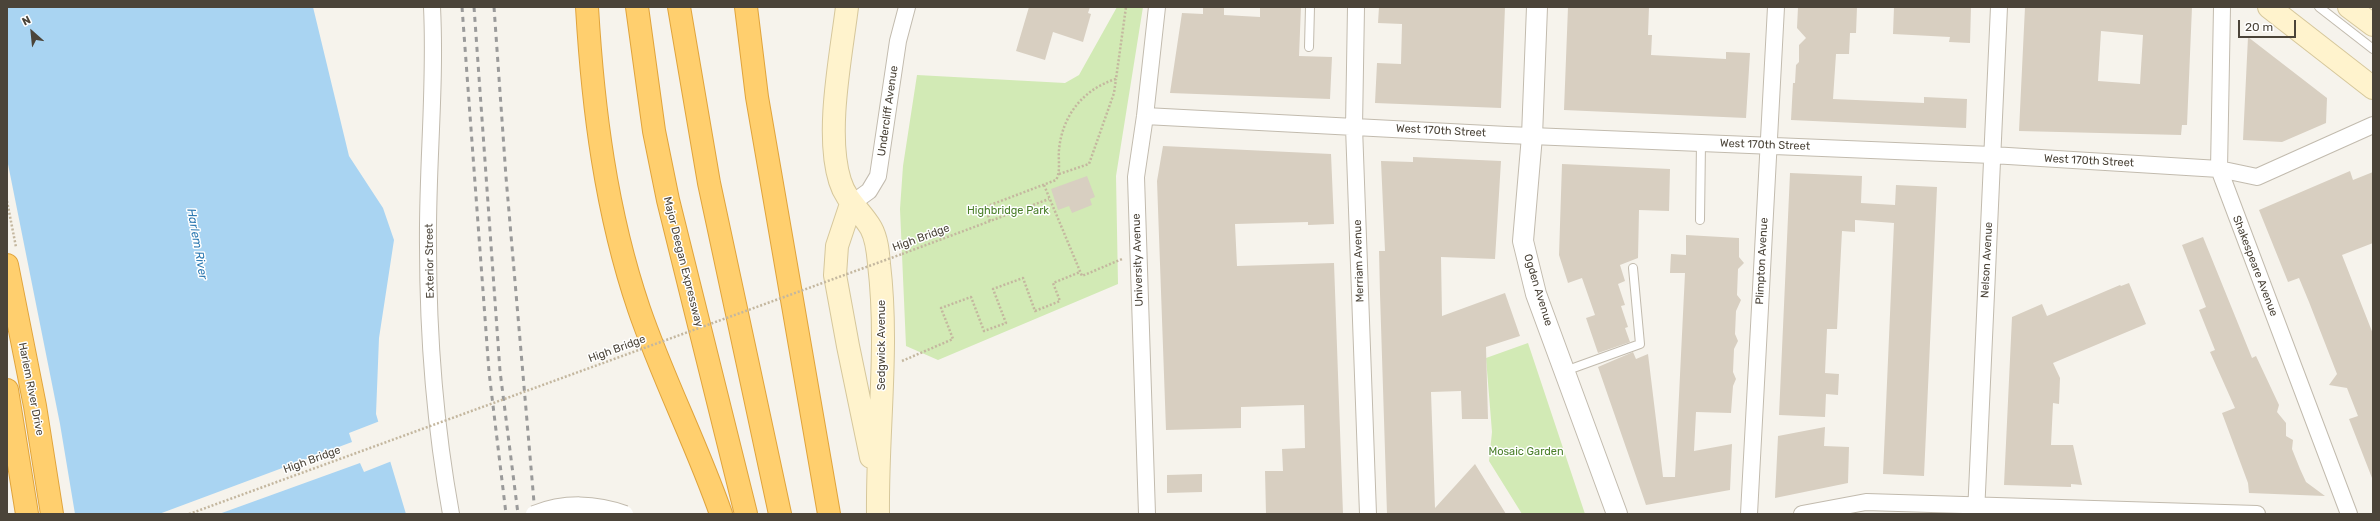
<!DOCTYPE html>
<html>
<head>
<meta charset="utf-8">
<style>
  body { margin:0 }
  #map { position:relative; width:2380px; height:521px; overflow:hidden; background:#f6f3ec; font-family:Rubik,sans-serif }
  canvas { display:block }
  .frame { position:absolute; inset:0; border:8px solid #4b4439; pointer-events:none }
  .north { position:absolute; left:12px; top:12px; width:40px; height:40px; -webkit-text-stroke:3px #fff; paint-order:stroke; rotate:333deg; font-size:11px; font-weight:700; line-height:16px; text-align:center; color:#4b4439 }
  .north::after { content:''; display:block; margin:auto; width:14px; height:18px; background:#4b4439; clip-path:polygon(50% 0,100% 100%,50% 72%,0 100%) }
  .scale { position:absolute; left:2238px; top:20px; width:58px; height:18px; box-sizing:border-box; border:2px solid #4b4439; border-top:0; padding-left:5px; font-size:12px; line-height:14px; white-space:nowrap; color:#4b4439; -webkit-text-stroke:3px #fff; paint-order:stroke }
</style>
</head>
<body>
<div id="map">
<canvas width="2380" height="521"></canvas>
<div class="frame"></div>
<div class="north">N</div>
<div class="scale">20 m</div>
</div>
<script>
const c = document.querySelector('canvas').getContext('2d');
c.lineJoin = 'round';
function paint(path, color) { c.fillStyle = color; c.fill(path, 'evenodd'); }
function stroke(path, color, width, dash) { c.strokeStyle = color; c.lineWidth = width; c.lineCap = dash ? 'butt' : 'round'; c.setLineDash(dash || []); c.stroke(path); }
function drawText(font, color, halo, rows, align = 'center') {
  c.font = font + ' Rubik,sans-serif'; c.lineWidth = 3; c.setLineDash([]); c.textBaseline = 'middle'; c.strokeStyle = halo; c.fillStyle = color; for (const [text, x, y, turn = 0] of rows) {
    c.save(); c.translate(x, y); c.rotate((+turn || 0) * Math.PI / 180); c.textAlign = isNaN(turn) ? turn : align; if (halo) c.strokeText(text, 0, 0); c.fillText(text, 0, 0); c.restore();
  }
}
paint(new Path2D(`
  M 1117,7 L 1143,7 L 1116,176 L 1118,284 L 938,360 L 906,346 L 900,209 L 903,166 L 917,75 L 1065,83 L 1079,75 Z
  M 1528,343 L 1585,514 L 1522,514 L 1489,461 L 1492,432 L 1486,358 Z`), '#d2eab5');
paint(new Path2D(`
  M 7,7 L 313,7 L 349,156 L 383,208 L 394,240 L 379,338 L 376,414 L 406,514 L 75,514 L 60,424 L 7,159 Z`), '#a9d4f2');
paint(new Path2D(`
  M 380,421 L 392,461 L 364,472 L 360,463 L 219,514 L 159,514 L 352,442 L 349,433 Z`), '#f6f3ec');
paint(new Path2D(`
  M 1029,7 L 1090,7 L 1088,13 L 1091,14 L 1083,42 L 1053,32 L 1045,60 L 1016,51 Z
  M 1203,7 L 1224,7 L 1224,15 L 1260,17 L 1260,7 L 1301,7 L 1299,56 L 1332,57 L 1330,99 L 1170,93 L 1182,13 L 1203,14 Z
  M 1379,7 L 1505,7 L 1501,108 L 1375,103 L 1377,63 L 1401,64 L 1402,24 L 1378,23 Z
  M 1568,7 L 1649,7 L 1648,35 L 1652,35 L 1651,55 L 1726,59 L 1726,52 L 1750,53 L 1746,118 L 1564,110 Z
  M 1798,7 L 1857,7 L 1856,33 L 1850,33 L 1849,54 L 1836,54 L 1833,99 L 1924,103 L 1924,97 L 1967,99 L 1966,128 L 1791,120 L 1793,83 L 1795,83 L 1796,65 L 1799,62 L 1799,45 L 1806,38 L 1797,28 Z
  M 1894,7 L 1971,7 L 1970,43 L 1949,42 L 1950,37 L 1893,34 Z
  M 2025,7 L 2192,7 L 2187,125 L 2182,125 L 2181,135 L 2019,131 ZM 2101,31 L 2143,35 L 2140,84 L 2098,81 Z
  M 2248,37 L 2327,98 L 2326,123 L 2282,142 L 2243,140 Z
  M 1163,146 L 1331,154 L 1334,224 L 1308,225 L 1308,222 L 1235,224 L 1237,266 L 1334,263 L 1343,514 L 1266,514 L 1265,471 L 1283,471 L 1282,449 L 1305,448 L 1304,405 L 1241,407 L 1241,428 L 1166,430 L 1157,181 Z
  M 1413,157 L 1501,161 L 1495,259 L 1441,257 L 1442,316 L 1505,293 L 1520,336 L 1486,347 L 1488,419 L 1462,419 L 1461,391 L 1431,392 L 1435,508 L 1475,464 L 1506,514 L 1387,514 L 1380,294 L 1379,251 L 1385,251 L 1381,161 L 1413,162 Z
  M 1562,164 L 1670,169 L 1669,211 L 1639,210 L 1638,258 L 1620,265 L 1625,281 L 1618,284 L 1625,305 L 1621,306 L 1628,327 L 1625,328 L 1630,342 L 1598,353 L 1586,318 L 1595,315 L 1582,278 L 1568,283 L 1559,255 Z
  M 2350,171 L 2353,180 L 2373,172 L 2373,243 L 2342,255 L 2373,334 L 2372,478 L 2349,419 L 2358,416 L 2347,388 L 2329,385 L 2337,374 L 2309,302 L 2299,278 L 2288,282 L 2259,210 Z
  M 1790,173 L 1862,176 L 1861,203 L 1895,205 L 1896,185 L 1937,187 L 1924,476 L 1883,474 L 1894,223 L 1855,220 L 1855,232 L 1842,231 L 1837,329 L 1827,329 L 1825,373 L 1839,374 L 1838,395 L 1826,394 L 1825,417 L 1779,415 Z
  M 1087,176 L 1095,197 L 1090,199 L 1092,205 L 1072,213 L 1069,206 L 1058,210 L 1051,189 Z
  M 1686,235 L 1739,238 L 1739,257 L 1744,263 L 1738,269 L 1737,295 L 1741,300 L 1736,311 L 1735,334 L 1738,341 L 1734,349 L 1733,372 L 1736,379 L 1733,386 L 1731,413 L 1696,412 L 1694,451 L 1732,444 L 1730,490 L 1646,505 L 1598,367 L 1633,352 L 1636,359 L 1648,354 L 1663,477 L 1675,477 L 1685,273 L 1670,273 L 1671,254 L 1686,255 Z
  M 2203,237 L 2252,358 L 2256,356 L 2279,405 L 2277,412 L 2286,423 L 2286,436 L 2293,440 L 2292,449 L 2300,469 L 2306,482 L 2325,496 L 2249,493 L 2248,483 L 2222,413 L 2235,408 L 2210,352 L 2215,350 L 2199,310 L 2206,307 L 2182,245 Z
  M 2129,283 L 2146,324 L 2053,363 L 2060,378 L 2059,404 L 2053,403 L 2051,445 L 2073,445 L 2082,485 L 2071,484 L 2071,487 L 2004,485 L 2012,317 L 2042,304 L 2047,316 L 2120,285 L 2121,286 Z
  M 1825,427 L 1824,446 L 1849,447 L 1848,483 L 1775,498 L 1778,436 Z
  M 1202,474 L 1202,492 L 1167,493 L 1167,475 Z`), '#d8cfc1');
const service = new Path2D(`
  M 2319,7 L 2373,49
  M 1309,47 L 1310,7
  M 1700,220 L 1701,142
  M 1565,371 L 1640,344 L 1633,268`);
const minor = new Path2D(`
  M 432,7 C 436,87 427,166 428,246 C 428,335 435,426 451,514
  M 1356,7 L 1354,127 L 1368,514
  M 2222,7 L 2219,169 L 2349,514
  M 1145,116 L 1507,135 L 1992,155 L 2219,169 L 2257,177 L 2373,125
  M 851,204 L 869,191 L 878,176 L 898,41 L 907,7
  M 1147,514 L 1136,177 L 1145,116 L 1157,7
  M 1749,514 L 1776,7
  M 1802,514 L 1866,502 L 2257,514
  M 1976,514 L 1999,7`);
const tertiary = new Path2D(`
  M 1537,7 L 1532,136 L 1523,241 L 1536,294 L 1617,514`);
const secondary = new Path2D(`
  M 847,7 C 841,56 825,134 840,181 C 846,201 861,211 871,228 C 877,239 878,252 879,264 C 889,347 877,430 878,514
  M 2269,7 L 2373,88
  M 2349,7 L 2373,25
  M 851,204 L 837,246 L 835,275 L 848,346 L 871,457`);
const motorway = new Path2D(`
  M 587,7 C 593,109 606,212 639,309 C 663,379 697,445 721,514
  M 637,7 L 654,131 L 668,200 L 746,514
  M 679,7 L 709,183 L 780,514
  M 746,7 L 757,97 L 829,514
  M 7,265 L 35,406 L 52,514
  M 7,390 L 27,514`);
stroke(service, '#c2bbae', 10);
stroke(minor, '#c2bbae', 18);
stroke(tertiary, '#c2bbae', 22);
stroke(secondary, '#d6c79b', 24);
stroke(motorway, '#e0a43c', 24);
stroke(new Path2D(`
  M 1059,174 L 1089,164 L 1114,93 L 1116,79
  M 1044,185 L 1082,276 L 1122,259
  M 7,201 L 16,247
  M 990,221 L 985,207 L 1056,180 C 1061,171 1058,160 1059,150 C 1062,116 1083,89 1116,79 L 1126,7
  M 902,254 L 1049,199
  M 902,361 L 953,339 L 941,308 L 971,297 L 984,331 L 1006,323 L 993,289 L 1023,278 L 1035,311 L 1060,301 L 1053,283 L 1080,272`), '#c4b79f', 2.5, [2, 2]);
stroke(service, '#fff', 8);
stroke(minor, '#fff', 16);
stroke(tertiary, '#fff', 20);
stroke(secondary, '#fff3cd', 22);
stroke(motorway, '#ffcf6e', 22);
stroke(new Path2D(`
  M 462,7 L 489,372 L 506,514
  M 474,7 L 500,371 L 518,514
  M 494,7 L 506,177 L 535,514`), '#9a9a9a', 3, [5, 5]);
const minorBridge = new Path2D(`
  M 534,514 C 564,502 596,503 625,514`);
stroke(minorBridge, '#c2bbae', 18, []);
stroke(new Path2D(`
  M 189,514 L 902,254`), '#c4b79f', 2.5, [2, 2]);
stroke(minorBridge, '#fff', 16);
drawText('11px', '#4b4439', '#fff', [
  ["Undercliff Avenue",888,111,-82],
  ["West 170th Street",1441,131,3],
  ["West 170th Street",1765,145,2],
  ["West 170th Street",2089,161,3],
  ["High Bridge",921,238,-20],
  ["University Avenue",1138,260,-92],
  ["Nelson Avenue",1987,260,-87],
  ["Exterior Street",430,261,-91],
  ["Merriam Avenue",1359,261,-92],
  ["Plimpton Avenue",1762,261,-87],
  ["Major Deegan Expressway",683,262,76],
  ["Shakespeare Avenue",2255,266,69],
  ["Ogden Avenue",1538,290,73],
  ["Sedgwick Avenue",882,345,-90],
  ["High Bridge",617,349,-20],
  ["Harlem River Drive",31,389,79],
  ["High Bridge",312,460,-20]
]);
drawText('11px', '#4a7f2a', '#fff', [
  ["Highbridge Park",1008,211],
  ["Mosaic Garden",1526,452]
]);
drawText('italic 12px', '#2e7ab2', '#fff', [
  ["Harlem River",197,244,80]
]);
</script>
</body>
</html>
